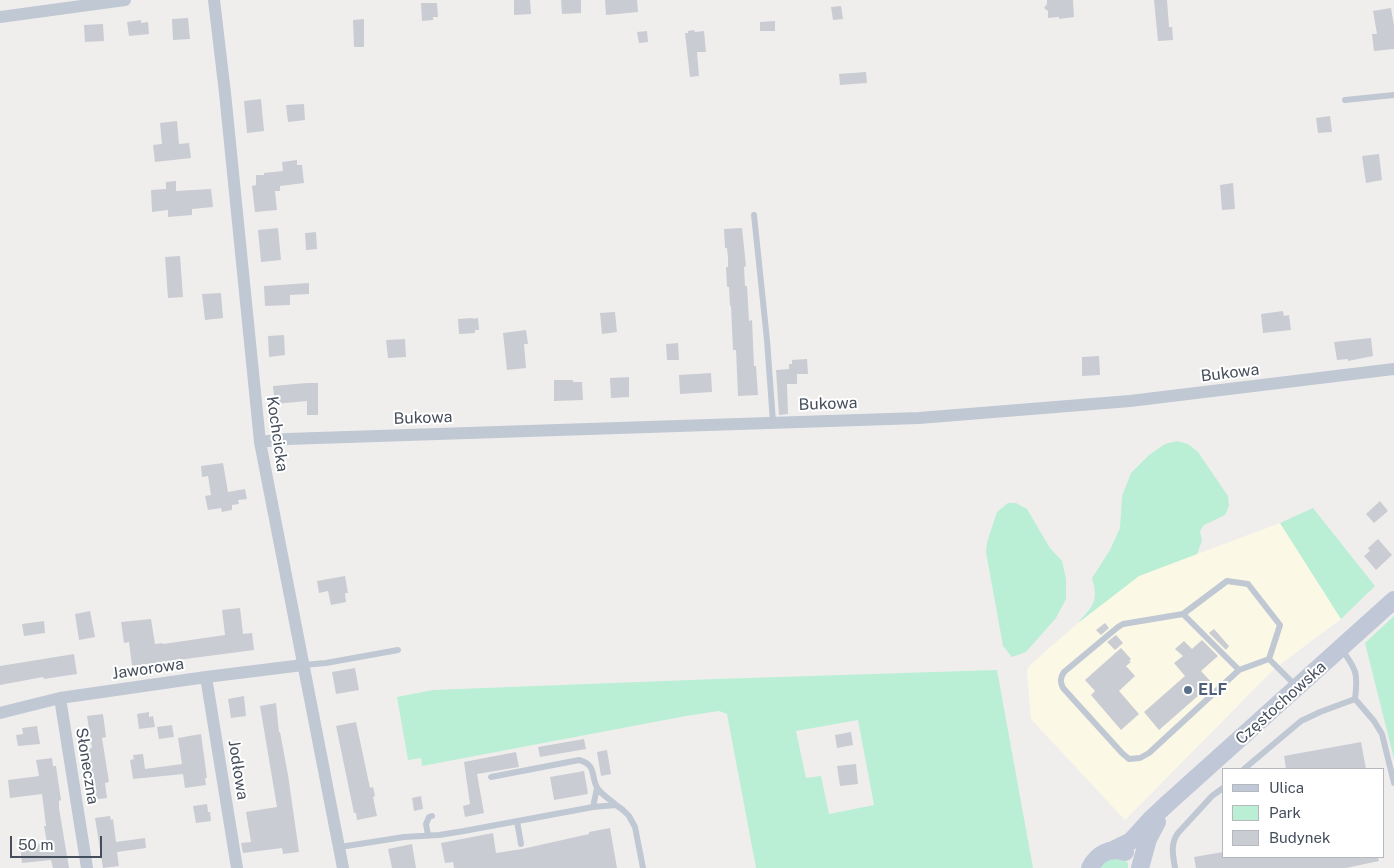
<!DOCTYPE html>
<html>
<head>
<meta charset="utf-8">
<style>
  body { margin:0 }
  #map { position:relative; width:1394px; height:868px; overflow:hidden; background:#f0eeed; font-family:"Public Sans",sans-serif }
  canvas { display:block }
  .legend { position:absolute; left:1222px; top:768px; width:162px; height:90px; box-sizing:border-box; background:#fff; border:1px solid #b5b8bd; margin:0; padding:6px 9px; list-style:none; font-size:15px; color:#454e5b }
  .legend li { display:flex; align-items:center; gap:10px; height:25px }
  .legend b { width:25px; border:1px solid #b5b8bd }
  .scale { position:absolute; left:10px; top:836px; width:92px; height:22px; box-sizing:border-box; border:2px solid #454e5b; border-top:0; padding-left:6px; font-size:15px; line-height:18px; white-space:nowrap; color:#454e5b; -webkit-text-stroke:4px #fff; paint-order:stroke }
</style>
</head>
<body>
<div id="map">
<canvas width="1394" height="868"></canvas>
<ul class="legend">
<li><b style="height:6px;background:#c0c8d7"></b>Ulica</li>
<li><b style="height:14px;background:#baefd5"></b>Park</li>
<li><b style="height:14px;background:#c9ccd3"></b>Budynek</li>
</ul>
<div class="scale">50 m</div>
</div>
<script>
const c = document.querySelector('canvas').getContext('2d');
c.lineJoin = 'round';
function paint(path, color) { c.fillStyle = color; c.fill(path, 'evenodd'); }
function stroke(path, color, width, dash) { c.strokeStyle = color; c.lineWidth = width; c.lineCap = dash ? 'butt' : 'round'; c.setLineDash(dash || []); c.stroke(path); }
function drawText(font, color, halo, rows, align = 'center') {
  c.font = font + ' "Public Sans",sans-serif'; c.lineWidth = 4; c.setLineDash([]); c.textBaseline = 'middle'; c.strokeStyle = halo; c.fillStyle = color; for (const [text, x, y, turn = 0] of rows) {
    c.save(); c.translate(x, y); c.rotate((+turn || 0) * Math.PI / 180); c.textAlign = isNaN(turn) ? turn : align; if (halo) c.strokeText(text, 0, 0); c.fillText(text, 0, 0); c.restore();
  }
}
paint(new Path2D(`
  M 1280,523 L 1341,619 L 1274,669 L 1125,820 L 1031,719 L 1027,670 L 1030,665 L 1078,623 L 1139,576 Z`), '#fcf8e6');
paint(new Path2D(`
  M 1177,441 L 1188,444 L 1198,452 L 1228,496 L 1229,506 L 1225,515 L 1204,525 L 1200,531 L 1202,541 L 1197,554 L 1139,576 L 1078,623 C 1093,605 1099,602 1092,578 L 1110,550 L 1120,528 L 1122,496 L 1131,473 L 1149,455 L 1165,444 Z
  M 1008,503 L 1016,503 L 1027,509 L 1050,548 L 1062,561 L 1066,579 L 1066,599 L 1056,618 L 1026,652 L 1012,657 L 1003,646 L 986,552 L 987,542 L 997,512 Z
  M 1313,508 L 1375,586 L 1341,619 L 1280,523 Z
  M 1394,616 L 1394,759 L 1365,643 Z
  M 997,670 L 1033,868 L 756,868 L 727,714 L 719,711 L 686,716 L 422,766 L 421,758 L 408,760 L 397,697 L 433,690 L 716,679 ZM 858,720 L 874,805 L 829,814 L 821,776 L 806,778 L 796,731 Z
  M 1115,858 L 1122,859 L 1128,863 L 1128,868 L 1099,868 L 1102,863 Z`), '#baefd5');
paint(new Path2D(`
  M 514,0 L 530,0 L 531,14 L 514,15 Z
  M 561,0 L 581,0 L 581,13 L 562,14 Z
  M 605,0 L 637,0 L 638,12 L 606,15 Z
  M 1047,0 L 1073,0 L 1074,17 L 1059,19 L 1059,17 L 1048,18 L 1048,11 L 1044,8 L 1047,4 Z
  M 1154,0 L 1167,0 L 1169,27 L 1172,27 L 1173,40 L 1158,41 Z
  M 421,3 L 437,3 L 438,17 L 433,17 L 433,20 L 422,21 Z
  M 841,6 L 843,19 L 833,20 L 831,7 Z
  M 1391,8 L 1394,26 L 1394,49 L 1374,51 L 1372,34 L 1377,34 L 1373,11 Z
  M 188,18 L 190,39 L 173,40 L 172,19 Z
  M 364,19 L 364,47 L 354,47 L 353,20 Z
  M 141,20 L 141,23 L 148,22 L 149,34 L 129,36 L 127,22 Z
  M 775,21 L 775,31 L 760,31 L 760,22 Z
  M 103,24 L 104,41 L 85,42 L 84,25 Z
  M 694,30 L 695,32 L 704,31 L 706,52 L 697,52 L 699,76 L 690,77 L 685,33 L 688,33 L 688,31 Z
  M 647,31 L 648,42 L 639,43 L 637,32 Z
  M 866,72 L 867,83 L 840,85 L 839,74 Z
  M 261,99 L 264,131 L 247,133 L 244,101 Z
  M 304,104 L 305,120 L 288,122 L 286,105 Z
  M 1330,116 L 1332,132 L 1318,133 L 1316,118 Z
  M 177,121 L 179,144 L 189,143 L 191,158 L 155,162 L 153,145 L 162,144 L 160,123 Z
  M 1379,154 L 1382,180 L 1366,183 L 1362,156 Z
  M 297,160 L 297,165 L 302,165 L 304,183 L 280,186 L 280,191 L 275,191 L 277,210 L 255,212 L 252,186 L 256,185 L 256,175 L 264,175 L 264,173 L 283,171 L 282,162 Z
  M 176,181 L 176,191 L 211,189 L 213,207 L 192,209 L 192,215 L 168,217 L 168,210 L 152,212 L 151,190 L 166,189 L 166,182 Z
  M 1233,183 L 1235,209 L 1222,210 L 1220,185 Z
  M 278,228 L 281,260 L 261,262 L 258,230 Z
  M 742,228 L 746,266 L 744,267 L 745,286 L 747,286 L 749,321 L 752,320 L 754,366 L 756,366 L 758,395 L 738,396 L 736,350 L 733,350 L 731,306 L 730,306 L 729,287 L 727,287 L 726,267 L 728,267 L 728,258 L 727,248 L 725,248 L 724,229 Z
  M 316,232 L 317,249 L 306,250 L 305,233 Z
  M 180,256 L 183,297 L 168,298 L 165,257 Z
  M 309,283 L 309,294 L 290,295 L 290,305 L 265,306 L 264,286 Z
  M 221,293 L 223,318 L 205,320 L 202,294 Z
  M 1283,311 L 1284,316 L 1289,315 L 1291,330 L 1263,333 L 1261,314 Z
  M 615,312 L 617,332 L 602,334 L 600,313 Z
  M 473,318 L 473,319 L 478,318 L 479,330 L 475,330 L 475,333 L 459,334 L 458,319 Z
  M 526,330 L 528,344 L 524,344 L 526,368 L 507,370 L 503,333 Z
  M 284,335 L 285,355 L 269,357 L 268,336 Z
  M 1371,338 L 1373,356 L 1348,361 L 1348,359 L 1337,360 L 1334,342 Z
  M 405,339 L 406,357 L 388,358 L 386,340 Z
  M 678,343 L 679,360 L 667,360 L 666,344 Z
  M 1099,356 L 1100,375 L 1082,376 L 1082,357 Z
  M 807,359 L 808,374 L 797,374 L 797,384 L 787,384 L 788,414 L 779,415 L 776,370 L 789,369 L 789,364 L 792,364 L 792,360 Z
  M 711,373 L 712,392 L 680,394 L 679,375 Z
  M 629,377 L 629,397 L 611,398 L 610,378 Z
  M 554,380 L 573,380 L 573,382 L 582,382 L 583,400 L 554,401 Z
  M 307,383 L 318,383 L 318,415 L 307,415 L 307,401 L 275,404 L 273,386 Z
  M 223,463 L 228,492 L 245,489 L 247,499 L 238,500 L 239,504 L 232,505 L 232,510 L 222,512 L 221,508 L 208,510 L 205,496 L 211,495 L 208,476 L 202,477 L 201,466 Z
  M 1380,501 L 1388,511 L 1374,523 L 1366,514 Z
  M 1378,539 L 1392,555 L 1376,570 L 1364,556 L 1370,551 L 1368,548 Z
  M 345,576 L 348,593 L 345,593 L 346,602 L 331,605 L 328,591 L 319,593 L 317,581 Z
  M 240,608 L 243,634 L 252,633 L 254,650 L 132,666 L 129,642 L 124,643 L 121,622 L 151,619 L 155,644 L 163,643 L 163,644 L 225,635 L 222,610 Z
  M 90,611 L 95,637 L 79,640 L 75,614 Z
  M 44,621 L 45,633 L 24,636 L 22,624 Z
  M 1105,623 L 1109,628 L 1101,635 L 1096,630 Z
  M 1214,629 L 1229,646 L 1226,650 L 1209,633 Z
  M 1116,635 L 1123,643 L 1115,650 L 1107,642 Z
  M 1202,640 L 1218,656 L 1201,671 L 1213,684 L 1199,696 L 1199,695 L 1159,730 L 1144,712 L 1185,676 L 1174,663 L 1183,656 L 1175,649 L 1184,641 L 1192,649 Z
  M 1121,648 L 1131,659 L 1129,661 L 1131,662 L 1126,666 L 1135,676 L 1119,691 L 1139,714 L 1121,730 L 1091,695 L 1095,691 L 1085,680 Z
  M 74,654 L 77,674 L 44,679 L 43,677 L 0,685 L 0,666 Z
  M 355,668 L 359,690 L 336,694 L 332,672 Z
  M 244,696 L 246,716 L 231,718 L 228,699 Z
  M 276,703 L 279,732 L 280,732 L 288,775 L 299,852 L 283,854 L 282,848 L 243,853 L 241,843 L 251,842 L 246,812 L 277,807 L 260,706 Z
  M 149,712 L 149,717 L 153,716 L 155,727 L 139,729 L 137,714 Z
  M 103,714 L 106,737 L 102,738 L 109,782 L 105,783 L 107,798 L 92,800 L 91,794 L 89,794 L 87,783 L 90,783 L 84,749 L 92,748 L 87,716 Z
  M 356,722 L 370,788 L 373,787 L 375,796 L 373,797 L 377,816 L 357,820 L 356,813 L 354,813 L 336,726 Z
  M 172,725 L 174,737 L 159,739 L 157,727 Z
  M 37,726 L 40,744 L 18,746 L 16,735 L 23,734 L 22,728 Z
  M 851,732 L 853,745 L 837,748 L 835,735 Z
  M 201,734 L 207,778 L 205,778 L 206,785 L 185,788 L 183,774 L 133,779 L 130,760 L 134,759 L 133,755 L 143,754 L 145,769 L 182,764 L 178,738 Z
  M 584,739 L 586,749 L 540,757 L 538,747 Z
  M 1361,742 L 1366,769 L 1286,769 L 1284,756 Z
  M 607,750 L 611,774 L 601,776 L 597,752 Z
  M 516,752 L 519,767 L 477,774 L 484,813 L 465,817 L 463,806 L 470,804 L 464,762 Z
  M 52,758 L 53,766 L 56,766 L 61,800 L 59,801 L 59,808 L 69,868 L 53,868 L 51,860 L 22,863 L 20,846 L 47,843 L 44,826 L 46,826 L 42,794 L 10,798 L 8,780 L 39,776 L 36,760 Z
  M 856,764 L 858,784 L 840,786 L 837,766 Z
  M 584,771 L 588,794 L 554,800 L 550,777 Z
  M 421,796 L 423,809 L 414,811 L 412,798 Z
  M 207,804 L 208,812 L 210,812 L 211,821 L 196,823 L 193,806 Z
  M 110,816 L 111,820 L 113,819 L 116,842 L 145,838 L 146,848 L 117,852 L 119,866 L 103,868 L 95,818 Z
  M 610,828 L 617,868 L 454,868 L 453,862 L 445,863 L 441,843 L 493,833 L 496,853 L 522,849 L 589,834 L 589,832 Z
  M 412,844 L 416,868 L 392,868 L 388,849 Z
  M 1223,852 L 1223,857 L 1378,857 L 1379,861 L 1346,868 L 1196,868 L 1194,857 Z`), '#c9ccd3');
stroke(new Path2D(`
  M 1345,100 L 1394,95
  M 754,215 L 767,340 L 773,422
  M 1183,614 L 1239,670
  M 1269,659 L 1239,670 L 1149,753 L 1140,758 L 1129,759 L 1122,753 L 1063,688 C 1060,682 1060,678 1064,672 L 1118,627 L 1123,624 L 1183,614 L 1227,581 L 1248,584 L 1280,625 L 1269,659 L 1297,687
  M 303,665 L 326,663 L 398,650
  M 1355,699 L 1374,721 L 1382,734 L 1394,783
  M 1244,769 L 1301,721 L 1320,712 L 1355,699 C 1358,674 1357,670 1342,650
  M 491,777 L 579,760 C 598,765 590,778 598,789 C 602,795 611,800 616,805
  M 593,807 L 597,788
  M 517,821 L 521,844
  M 428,835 L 426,824 L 429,817 L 432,816
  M 340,847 L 404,837 L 439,835 L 464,831 L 593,807 L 616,805 L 623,810 L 629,816 L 635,827 L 643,868
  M 1175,868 C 1173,855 1170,844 1178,833 L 1212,796 L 1223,788`), '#c0c8d3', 6);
stroke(new Path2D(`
  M 214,0 L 225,93 L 260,442 L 343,868
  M 0,17 L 125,0
  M 260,442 L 287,439 L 919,418 L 1130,401 L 1394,369
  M 206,677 L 237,868
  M 60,698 L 87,868
  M 0,713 L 60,698 L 206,677 L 303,665`), '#c0c8d3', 12);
stroke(new Path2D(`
  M 1113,850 L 1131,841 L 1151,819 L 1167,804 L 1394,600
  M 1090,868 C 1097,854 1110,847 1125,852
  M 1140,868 L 1148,839 L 1157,822`), '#c0c8d7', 18);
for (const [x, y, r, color] of [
  [1188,690,5,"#5c6f8a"]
]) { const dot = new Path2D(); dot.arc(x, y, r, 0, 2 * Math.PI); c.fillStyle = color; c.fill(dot); stroke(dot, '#fff', 2); }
drawText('16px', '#454e5b', '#fff', [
  ["Bukowa",1230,373,-7],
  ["Bukowa",828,404,-2],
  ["Bukowa",423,418,-2],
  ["Kochcicka",277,434,82],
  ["Jaworowa",148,669,-8],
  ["Częstochowska",1281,703,-42],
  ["Słoneczna",87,766,81],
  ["Jodłowa",238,770,81]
]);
drawText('bold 16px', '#4e5e75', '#fff', [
  ["ELF",1198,690]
], 'left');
</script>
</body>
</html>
